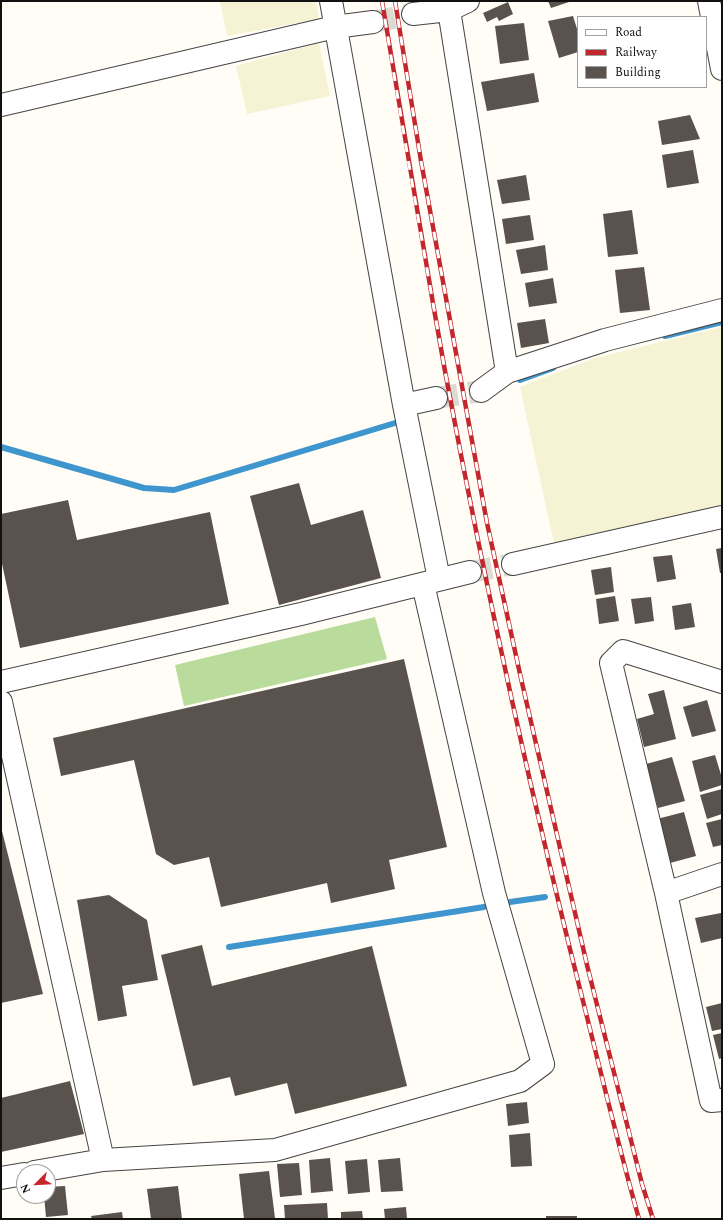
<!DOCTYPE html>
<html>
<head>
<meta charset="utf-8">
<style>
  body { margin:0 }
  #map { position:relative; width:723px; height:1220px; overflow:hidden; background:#fffdf5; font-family:Spectral,serif }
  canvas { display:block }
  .frame { position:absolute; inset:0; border:2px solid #111; pointer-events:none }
  .legend { position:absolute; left:577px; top:16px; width:130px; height:72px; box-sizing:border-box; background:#fff; border:1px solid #a0a0a0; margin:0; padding:5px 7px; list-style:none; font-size:12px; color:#111 }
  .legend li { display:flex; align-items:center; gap:8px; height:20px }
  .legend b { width:20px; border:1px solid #a0a0a0 }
  .north { position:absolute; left:16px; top:1164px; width:40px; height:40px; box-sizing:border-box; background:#fff; border:1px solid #a0a0a0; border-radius:50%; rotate:246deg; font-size:11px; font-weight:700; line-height:16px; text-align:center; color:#111 }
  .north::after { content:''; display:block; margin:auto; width:14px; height:18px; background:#c4262e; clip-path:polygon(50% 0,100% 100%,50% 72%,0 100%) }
</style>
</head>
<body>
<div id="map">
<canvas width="723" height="1220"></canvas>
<div class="frame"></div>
<ul class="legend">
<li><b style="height:5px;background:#fff"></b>Road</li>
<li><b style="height:5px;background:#c4262e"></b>Railway</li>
<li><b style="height:11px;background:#5a524d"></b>Building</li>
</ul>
<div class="north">N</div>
</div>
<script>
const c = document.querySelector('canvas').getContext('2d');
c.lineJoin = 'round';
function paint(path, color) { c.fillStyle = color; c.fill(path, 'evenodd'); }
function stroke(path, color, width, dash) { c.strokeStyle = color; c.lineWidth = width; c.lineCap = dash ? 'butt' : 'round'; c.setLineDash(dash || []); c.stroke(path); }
paint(new Path2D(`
  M 220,1 L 316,1 L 319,19 L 227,36 Z
  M 319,43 L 330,96 L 247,114 L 236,66 Z
  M 722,327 L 722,506 L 554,544 L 520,387 L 595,358 Z`), '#f6f3d4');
paint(new Path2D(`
  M 375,617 L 387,659 L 184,706 L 175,665 Z`), '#b9dc9c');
stroke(new Path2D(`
  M 665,336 L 722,322
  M 520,380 L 553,368
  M 1,447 L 144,488 L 174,490 L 395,423
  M 510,902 L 545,897
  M 229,947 L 484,907`), '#3f96cf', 6);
paint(new Path2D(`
  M 548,1 L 572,1 L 551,8 Z
  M 508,2 L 513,14 L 499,21 L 497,17 L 487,22 L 483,13 Z
  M 573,16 L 578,32 L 578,52 L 559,58 L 548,21 Z
  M 524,23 L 529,60 L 500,64 L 495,26 Z
  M 534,73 L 539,102 L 487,111 L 481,82 Z
  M 690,115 L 700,139 L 662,145 L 658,121 Z
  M 693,150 L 699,183 L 667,188 L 662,155 Z
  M 526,175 L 530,200 L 502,204 L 497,180 Z
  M 632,210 L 638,254 L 608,257 L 603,214 Z
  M 530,215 L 534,240 L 506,244 L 502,219 Z
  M 545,245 L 548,270 L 521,274 L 516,250 Z
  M 644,267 L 650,310 L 620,313 L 615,270 Z
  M 553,278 L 557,303 L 529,307 L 525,283 Z
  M 545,319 L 549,343 L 521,348 L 517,323 Z
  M 299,483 L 311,525 L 363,510 L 381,578 L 279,605 L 250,496 Z
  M 68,500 L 77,540 L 210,512 L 229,604 L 20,648 L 1,559 L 1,514 Z
  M 722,548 L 722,573 L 720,573 L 716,549 Z
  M 672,555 L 676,579 L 657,582 L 653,557 Z
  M 611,567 L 614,592 L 595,595 L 591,570 Z
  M 615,596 L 619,621 L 599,624 L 596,599 Z
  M 651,597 L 654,621 L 635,624 L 631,599 Z
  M 691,603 L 695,627 L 675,630 L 672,606 Z
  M 404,659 L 447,847 L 389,860 L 395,889 L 331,903 L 327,883 L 221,907 L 209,857 L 174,865 L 156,854 L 134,760 L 61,776 L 53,738 Z
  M 664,690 L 676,739 L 644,747 L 637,719 L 654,714 L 648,694 Z
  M 707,700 L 716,731 L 692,737 L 683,707 Z
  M 715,755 L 722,778 L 722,785 L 700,792 L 692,761 Z
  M 672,757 L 685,801 L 658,808 L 646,764 Z
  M 722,789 L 722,814 L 707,819 L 700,795 Z
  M 684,812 L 696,856 L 670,863 L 657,819 Z
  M 722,819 L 722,845 L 713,847 L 706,823 Z
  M 1,827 L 43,994 L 1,1003 Z
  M 109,895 L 147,920 L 158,980 L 122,986 L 127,1016 L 98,1021 L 77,900 Z
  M 721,913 L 722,938 L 701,943 L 695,918 Z
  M 202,945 L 212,986 L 372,946 L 407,1086 L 295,1114 L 287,1083 L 235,1096 L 230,1077 L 193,1086 L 161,955 Z
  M 722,1003 L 722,1029 L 712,1031 L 706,1007 Z
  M 722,1033 L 722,1058 L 719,1059 L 713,1035 Z
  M 70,1081 L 84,1134 L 1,1152 L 1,1098 Z
  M 527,1102 L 529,1123 L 508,1126 L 506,1104 Z
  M 530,1133 L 532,1166 L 511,1167 L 509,1135 Z
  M 330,1158 L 333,1191 L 311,1193 L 309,1160 Z
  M 400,1158 L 403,1191 L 381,1192 L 378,1160 Z
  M 367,1159 L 370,1192 L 348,1194 L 345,1161 Z
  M 299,1163 L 302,1195 L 280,1197 L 277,1164 Z
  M 269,1171 L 275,1218 L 244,1219 L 239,1174 Z
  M 65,1186 L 68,1215 L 46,1217 L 44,1196 L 48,1196 L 48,1187 Z
  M 178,1186 L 182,1219 L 151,1219 L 147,1189 Z
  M 327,1203 L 328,1219 L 285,1219 L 284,1205 Z
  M 406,1207 L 407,1219 L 385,1219 L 384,1209 Z
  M 362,1211 L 363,1219 L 341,1219 L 341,1212 Z
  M 122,1212 L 123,1219 L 92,1219 L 91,1216 Z
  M 546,1216 L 577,1216 L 577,1219 L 546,1219 Z`), '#5a524d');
stroke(new Path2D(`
  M 373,22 L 413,14
  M 436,398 L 481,391
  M 470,572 L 513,564`), '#dbdad3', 22, [22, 11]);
const minor = new Path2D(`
  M 331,1 L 404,405 L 439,579
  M 709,1 L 722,69
  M 449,10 L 507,372
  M 413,14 L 449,10 L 468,1
  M 1,105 L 335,27 L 373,22
  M 481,391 L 507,372 L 605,340 L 722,310
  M 404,405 L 436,398
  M 513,564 L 722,517
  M 1,682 L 301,614 L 470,572
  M 722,682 L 623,651 L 611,663 L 666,893 L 711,1101 L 722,1100
  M 1,702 L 103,1160
  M 666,893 L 722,874
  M 34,1172 L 103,1160 L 275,1150 L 520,1081 L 543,1064 L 494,893 L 423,584
  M 1,1178 L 24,1174`);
stroke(minor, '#444', 24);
stroke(minor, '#fff', 22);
const rail = new Path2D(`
  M 382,1 C 402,125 423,248 445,371 C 486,591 534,809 589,1025 C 605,1090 621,1155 639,1219
  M 395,1 L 421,161 L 487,523 L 520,674 L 587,965 L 642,1184 L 653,1219`);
stroke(rail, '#c4262e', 4.5);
stroke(rail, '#fff', 3, [9]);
</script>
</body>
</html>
